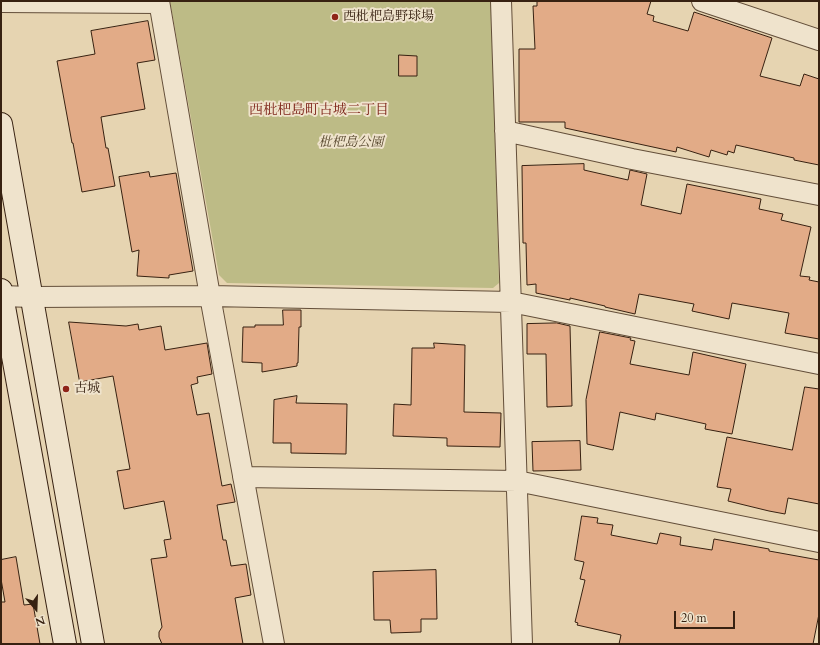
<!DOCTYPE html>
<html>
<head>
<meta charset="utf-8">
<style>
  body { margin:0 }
  #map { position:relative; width:820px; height:645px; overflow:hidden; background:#e6d4b1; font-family:Cardo,serif }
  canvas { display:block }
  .frame { position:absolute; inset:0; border:2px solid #372111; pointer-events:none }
  .north { position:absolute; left:16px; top:589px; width:40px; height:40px; -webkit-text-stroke:3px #efe3cc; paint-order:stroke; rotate:161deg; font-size:11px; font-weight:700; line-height:16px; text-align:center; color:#372111 }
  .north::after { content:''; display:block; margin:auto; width:14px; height:18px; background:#372111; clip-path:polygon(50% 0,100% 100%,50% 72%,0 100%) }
  .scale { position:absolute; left:674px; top:611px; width:61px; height:18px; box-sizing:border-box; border:2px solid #372111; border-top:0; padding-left:5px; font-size:12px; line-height:14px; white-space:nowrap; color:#372111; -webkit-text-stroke:3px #efe3cc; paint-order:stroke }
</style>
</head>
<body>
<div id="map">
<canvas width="820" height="645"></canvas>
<div class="frame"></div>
<div class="north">N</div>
<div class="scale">20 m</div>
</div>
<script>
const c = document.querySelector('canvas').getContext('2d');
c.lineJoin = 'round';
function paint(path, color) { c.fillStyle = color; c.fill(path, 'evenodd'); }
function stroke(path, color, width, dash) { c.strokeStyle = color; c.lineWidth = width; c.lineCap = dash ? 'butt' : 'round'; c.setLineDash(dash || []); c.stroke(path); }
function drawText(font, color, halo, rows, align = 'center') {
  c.font = font + ' Cardo,"Noto Serif JP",serif'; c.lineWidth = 4; c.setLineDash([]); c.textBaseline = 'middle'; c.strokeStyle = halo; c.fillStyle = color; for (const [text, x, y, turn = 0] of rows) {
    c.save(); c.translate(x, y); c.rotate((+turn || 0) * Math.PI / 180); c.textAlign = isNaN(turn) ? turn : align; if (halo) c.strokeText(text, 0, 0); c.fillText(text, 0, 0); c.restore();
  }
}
paint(new Path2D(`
  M 170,1 L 491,1 L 499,283 L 493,288 L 227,283 L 219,275 Z`), '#bdbb86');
const building = new Path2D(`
  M 558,1 L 651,1 L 647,14 L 654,16 L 653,21 L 688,31 L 694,12 L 772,38 L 760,76 L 800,86 L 804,74 L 819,79 L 819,165 L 794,160 L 794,158 L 736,145 L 734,153 L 728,151 L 727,155 L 711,150 L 709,157 L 677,147 L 676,152 L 565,128 L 565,122 L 519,122 L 519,49 L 535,49 L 533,6 L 537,6 L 537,2 Z
  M 148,21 L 155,60 L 137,63 L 145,109 L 101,117 L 106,148 L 108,148 L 115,186 L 82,192 L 73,143 L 72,143 L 57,61 L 95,54 L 91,31 Z
  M 399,55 L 417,56 L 417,76 L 399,76 Z
  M 584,164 L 584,170 L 628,180 L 630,170 L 647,174 L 641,205 L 681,214 L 687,184 L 761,199 L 759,209 L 783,214 L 781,220 L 811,227 L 800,276 L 810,277 L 809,280 L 819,282 L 819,339 L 785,333 L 789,313 L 732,303 L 729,319 L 692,311 L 694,304 L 639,294 L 635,314 L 605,307 L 605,306 L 570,298 L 570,300 L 536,293 L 536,284 L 527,285 L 526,243 L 523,243 L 522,166 Z
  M 149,172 L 150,177 L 176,173 L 193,271 L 169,275 L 169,278 L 137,276 L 139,250 L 132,252 L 119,177 Z
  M 283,310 L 301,310 L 301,327 L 299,327 L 298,363 L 297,363 L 297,366 L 262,372 L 262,363 L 242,362 L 243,327 L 255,327 L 255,325 L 283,325 Z
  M 69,322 L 126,326 L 138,324 L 139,330 L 161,326 L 165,350 L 207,343 L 212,374 L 197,377 L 198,383 L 191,385 L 197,415 L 209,413 L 222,486 L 231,484 L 235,502 L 217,505 L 223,540 L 226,540 L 231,566 L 246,564 L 251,595 L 235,598 L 243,644 L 162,644 L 159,637 L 159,632 L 162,627 L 151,559 L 167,557 L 164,540 L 171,539 L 164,501 L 124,509 L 117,471 L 130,469 L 113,376 L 80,382 Z
  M 557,323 L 570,326 L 572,406 L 547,407 L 546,354 L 527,354 L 527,324 Z
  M 600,332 L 631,338 L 630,340 L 635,341 L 630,364 L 689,375 L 693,352 L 746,364 L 732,434 L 705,429 L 706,424 L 656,413 L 655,420 L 620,412 L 613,450 L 587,444 L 586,400 Z
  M 434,343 L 465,345 L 464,412 L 501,413 L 500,447 L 447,446 L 447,438 L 393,436 L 394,404 L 411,405 L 412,348 L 434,348 Z
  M 805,387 L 819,389 L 819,504 L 788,498 L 785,514 L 769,511 L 728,501 L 731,489 L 717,487 L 727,437 L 792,450 Z
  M 297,396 L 296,403 L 347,404 L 346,454 L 291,453 L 291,443 L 273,443 L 274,400 Z
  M 580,441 L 581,470 L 533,471 L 532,442 Z
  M 582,516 L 598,518 L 597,523 L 613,525 L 611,535 L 657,544 L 660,533 L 681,537 L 680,545 L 712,550 L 714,539 L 769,549 L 769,551 L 819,560 L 819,614 L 813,644 L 619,644 L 621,635 L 577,625 L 578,623 L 575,622 L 585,580 L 580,579 L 584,562 L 575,560 Z
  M 16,557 L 24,605 L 33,604 L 40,644 L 1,644 L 1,602 L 5,602 L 1,579 L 1,560 Z
  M 436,570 L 437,619 L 421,619 L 421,632 L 391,633 L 390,620 L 374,620 L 373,572 Z`);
paint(building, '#e2ab87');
stroke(building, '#372111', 1);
const street = new Path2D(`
  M 159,1 L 210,296 L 274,644
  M 501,1 L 522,644
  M 702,1 L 819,40
  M 1,2 L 159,3
  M 505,131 L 632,159 L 819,195
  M 1,296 L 32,297 L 210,296 L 511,302 L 819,364
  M 243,477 L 517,481 L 819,542`);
const secondary = new Path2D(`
  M 1,124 L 93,644
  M 1,290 L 65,644`);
stroke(street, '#634e39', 22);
stroke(secondary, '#372111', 24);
stroke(street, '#efe3cc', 20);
stroke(secondary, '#efe3cc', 22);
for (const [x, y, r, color] of [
  [335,17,4,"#8f2418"],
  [66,389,4,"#8f2418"]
]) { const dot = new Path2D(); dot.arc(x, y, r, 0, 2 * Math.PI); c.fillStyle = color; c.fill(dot); stroke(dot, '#efe3cc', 1.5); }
drawText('13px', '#372111', '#efe3cc', [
  ["西枇杷島野球場",343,17],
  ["古城",74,389]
], 'left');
drawText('italic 13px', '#58482e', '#efe3cc', [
  ["枇杷島公園",351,143]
]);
drawText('14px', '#7a1f14', '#efe3cc', [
  ["西枇杷島町古城二丁目",319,111]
]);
</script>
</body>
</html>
